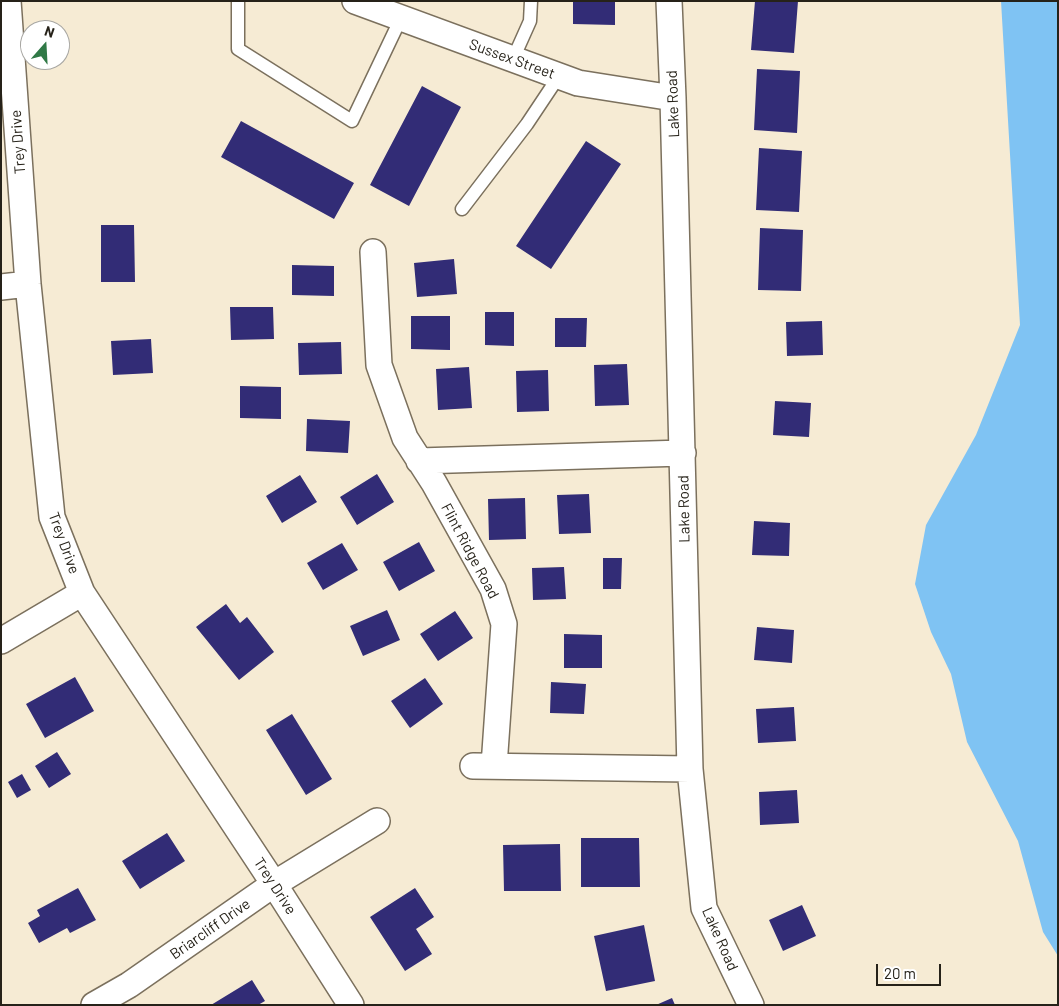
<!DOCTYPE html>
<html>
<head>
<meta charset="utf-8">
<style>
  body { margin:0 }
  #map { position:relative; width:1059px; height:1006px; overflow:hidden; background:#f6ebd4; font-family:Barlow,sans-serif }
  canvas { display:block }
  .frame { position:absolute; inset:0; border:2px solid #262219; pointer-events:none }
  .north { position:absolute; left:20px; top:20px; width:50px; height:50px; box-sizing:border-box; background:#fff; border:1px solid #a8a7a3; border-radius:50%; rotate:19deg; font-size:14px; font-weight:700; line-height:20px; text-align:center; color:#262219 }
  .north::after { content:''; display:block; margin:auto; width:18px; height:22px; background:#307946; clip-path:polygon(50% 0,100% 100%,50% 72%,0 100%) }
  .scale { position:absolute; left:876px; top:964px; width:65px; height:22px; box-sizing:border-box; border:2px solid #262219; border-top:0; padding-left:6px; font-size:15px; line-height:18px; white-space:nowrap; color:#262219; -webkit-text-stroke:4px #fff; paint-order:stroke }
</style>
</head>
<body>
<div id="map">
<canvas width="1059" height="1006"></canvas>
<div class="frame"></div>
<div class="north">N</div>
<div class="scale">20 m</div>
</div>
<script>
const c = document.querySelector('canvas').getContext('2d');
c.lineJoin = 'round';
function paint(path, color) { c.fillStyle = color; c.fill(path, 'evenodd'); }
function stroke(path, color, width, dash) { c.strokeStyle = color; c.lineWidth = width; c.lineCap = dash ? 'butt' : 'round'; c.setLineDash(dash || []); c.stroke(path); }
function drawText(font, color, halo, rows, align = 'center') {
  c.font = font + ' Barlow,sans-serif'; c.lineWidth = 5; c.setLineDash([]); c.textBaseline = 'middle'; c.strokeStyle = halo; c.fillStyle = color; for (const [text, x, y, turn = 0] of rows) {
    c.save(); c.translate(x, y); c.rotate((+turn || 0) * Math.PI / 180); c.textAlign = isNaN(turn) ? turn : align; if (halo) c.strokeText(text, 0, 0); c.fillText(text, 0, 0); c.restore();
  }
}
paint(new Path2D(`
  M 1001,1 L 1058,1 L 1058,956 L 1043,932 L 1018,841 L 967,742 L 951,674 L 931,632 L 915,584 L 926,525 L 976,435 L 1020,325 Z`), '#7fc3f3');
paint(new Path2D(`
  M 573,1 L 615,1 L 615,25 L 573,24 Z
  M 755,1 L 798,1 L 794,53 L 751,50 Z
  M 757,69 L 800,71 L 797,133 L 754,130 Z
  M 422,86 L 461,107 L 409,206 L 370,185 Z
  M 241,121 L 354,183 L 334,219 L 221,157 Z
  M 586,141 L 621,164 L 551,269 L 516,246 Z
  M 759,148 L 802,151 L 799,212 L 756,210 Z
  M 101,225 L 134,225 L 135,282 L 101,282 Z
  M 760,228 L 803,230 L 801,291 L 758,290 Z
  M 454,259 L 457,294 L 417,297 L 414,263 Z
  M 292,265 L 334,266 L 334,296 L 292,295 Z
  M 230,307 L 273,307 L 274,339 L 231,340 Z
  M 485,312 L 514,312 L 514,346 L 485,345 Z
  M 411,316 L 450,316 L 450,350 L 411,349 Z
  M 555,318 L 587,318 L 586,347 L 555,347 Z
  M 822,321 L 823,355 L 787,356 L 786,322 Z
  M 151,339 L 153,373 L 113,375 L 111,341 Z
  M 341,342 L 342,374 L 299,375 L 298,343 Z
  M 627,364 L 629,405 L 595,406 L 594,365 Z
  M 469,367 L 472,408 L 438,410 L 436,369 Z
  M 548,370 L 549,411 L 517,412 L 516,371 Z
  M 240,386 L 281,387 L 281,419 L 240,418 Z
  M 775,401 L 811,403 L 809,437 L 773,435 Z
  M 307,419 L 350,421 L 348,453 L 306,451 Z
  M 377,474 L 394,502 L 357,525 L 340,497 Z
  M 300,475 L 317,502 L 282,523 L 266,496 Z
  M 589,494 L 591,533 L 559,534 L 557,495 Z
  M 525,498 L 526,539 L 489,540 L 488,499 Z
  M 754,521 L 790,523 L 789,556 L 752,555 Z
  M 419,542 L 435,571 L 399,591 L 383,562 Z
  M 342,543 L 358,570 L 323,590 L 307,563 Z
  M 603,558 L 622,558 L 621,589 L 603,589 Z
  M 564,567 L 566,599 L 533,600 L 532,568 Z
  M 226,604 L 240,623 L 247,617 L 274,652 L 239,680 L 196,627 Z
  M 387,610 L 400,640 L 363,656 L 350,626 Z
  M 455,611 L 473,638 L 438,661 L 420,634 Z
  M 757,627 L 794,630 L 792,663 L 754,660 Z
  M 564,634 L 602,635 L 602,668 L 564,668 Z
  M 75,677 L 94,711 L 45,738 L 26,704 Z
  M 425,678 L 443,704 L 410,728 L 391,701 Z
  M 551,682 L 586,684 L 584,714 L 550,713 Z
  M 794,707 L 796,741 L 758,743 L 756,709 Z
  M 292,714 L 332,779 L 306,795 L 266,730 Z
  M 57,752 L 71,774 L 49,788 L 35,766 Z
  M 22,774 L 31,790 L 17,798 L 8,782 Z
  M 797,790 L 799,823 L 760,825 L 759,792 Z
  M 167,833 L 185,861 L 140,889 L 122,861 Z
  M 581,838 L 639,838 L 640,887 L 581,887 Z
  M 560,844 L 561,891 L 504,891 L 503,845 Z
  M 78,888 L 96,920 L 70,933 L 67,928 L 39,943 L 28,923 L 40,916 L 37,910 Z
  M 415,888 L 434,917 L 416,929 L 432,954 L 405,971 L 370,917 Z
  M 802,905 L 816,936 L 783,951 L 769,920 Z
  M 644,925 L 655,981 L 606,991 L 594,936 Z
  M 252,980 L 265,1001 L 258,1005 L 211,1005 Z
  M 672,998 L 675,1005 L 656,1005 Z`), '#322c76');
const lane = new Path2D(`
  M 238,1 L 238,49 L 352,121 L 401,18
  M 513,59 L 530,21 L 531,1
  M 462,209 L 527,124 L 559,76`);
const street = new Path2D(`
  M 8,1 L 28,284 L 52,517 L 82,593 L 274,884 L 351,1005
  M 355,1 L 578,83 L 673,98
  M 669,1 L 673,98 L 690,769 L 704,908 L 751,1005
  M 373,252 L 379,365 L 405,438 L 434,483 L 493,589 L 504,624 L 494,766
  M 1,287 L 28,284
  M 419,461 L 683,453
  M 1,641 L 82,593
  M 473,766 L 690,769
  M 94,1005 L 129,985 L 274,884 L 377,821`);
stroke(lane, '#7b705d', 15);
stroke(street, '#7b705d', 28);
stroke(lane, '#fff', 12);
stroke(street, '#fff', 25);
drawText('15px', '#262219', '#fff', [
  ["Sussex Street",512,59,20],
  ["Lake Road",673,104,-92],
  ["Trey Drive",18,142,-94],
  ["Lake Road",684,509,-91],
  ["Trey Drive",64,543,70],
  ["Flint Ridge Road",470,551,62],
  ["Trey Drive",275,886,57],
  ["Briarcliff Drive",210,929,-35],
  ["Lake Road",720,939,66]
]);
</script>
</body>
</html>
